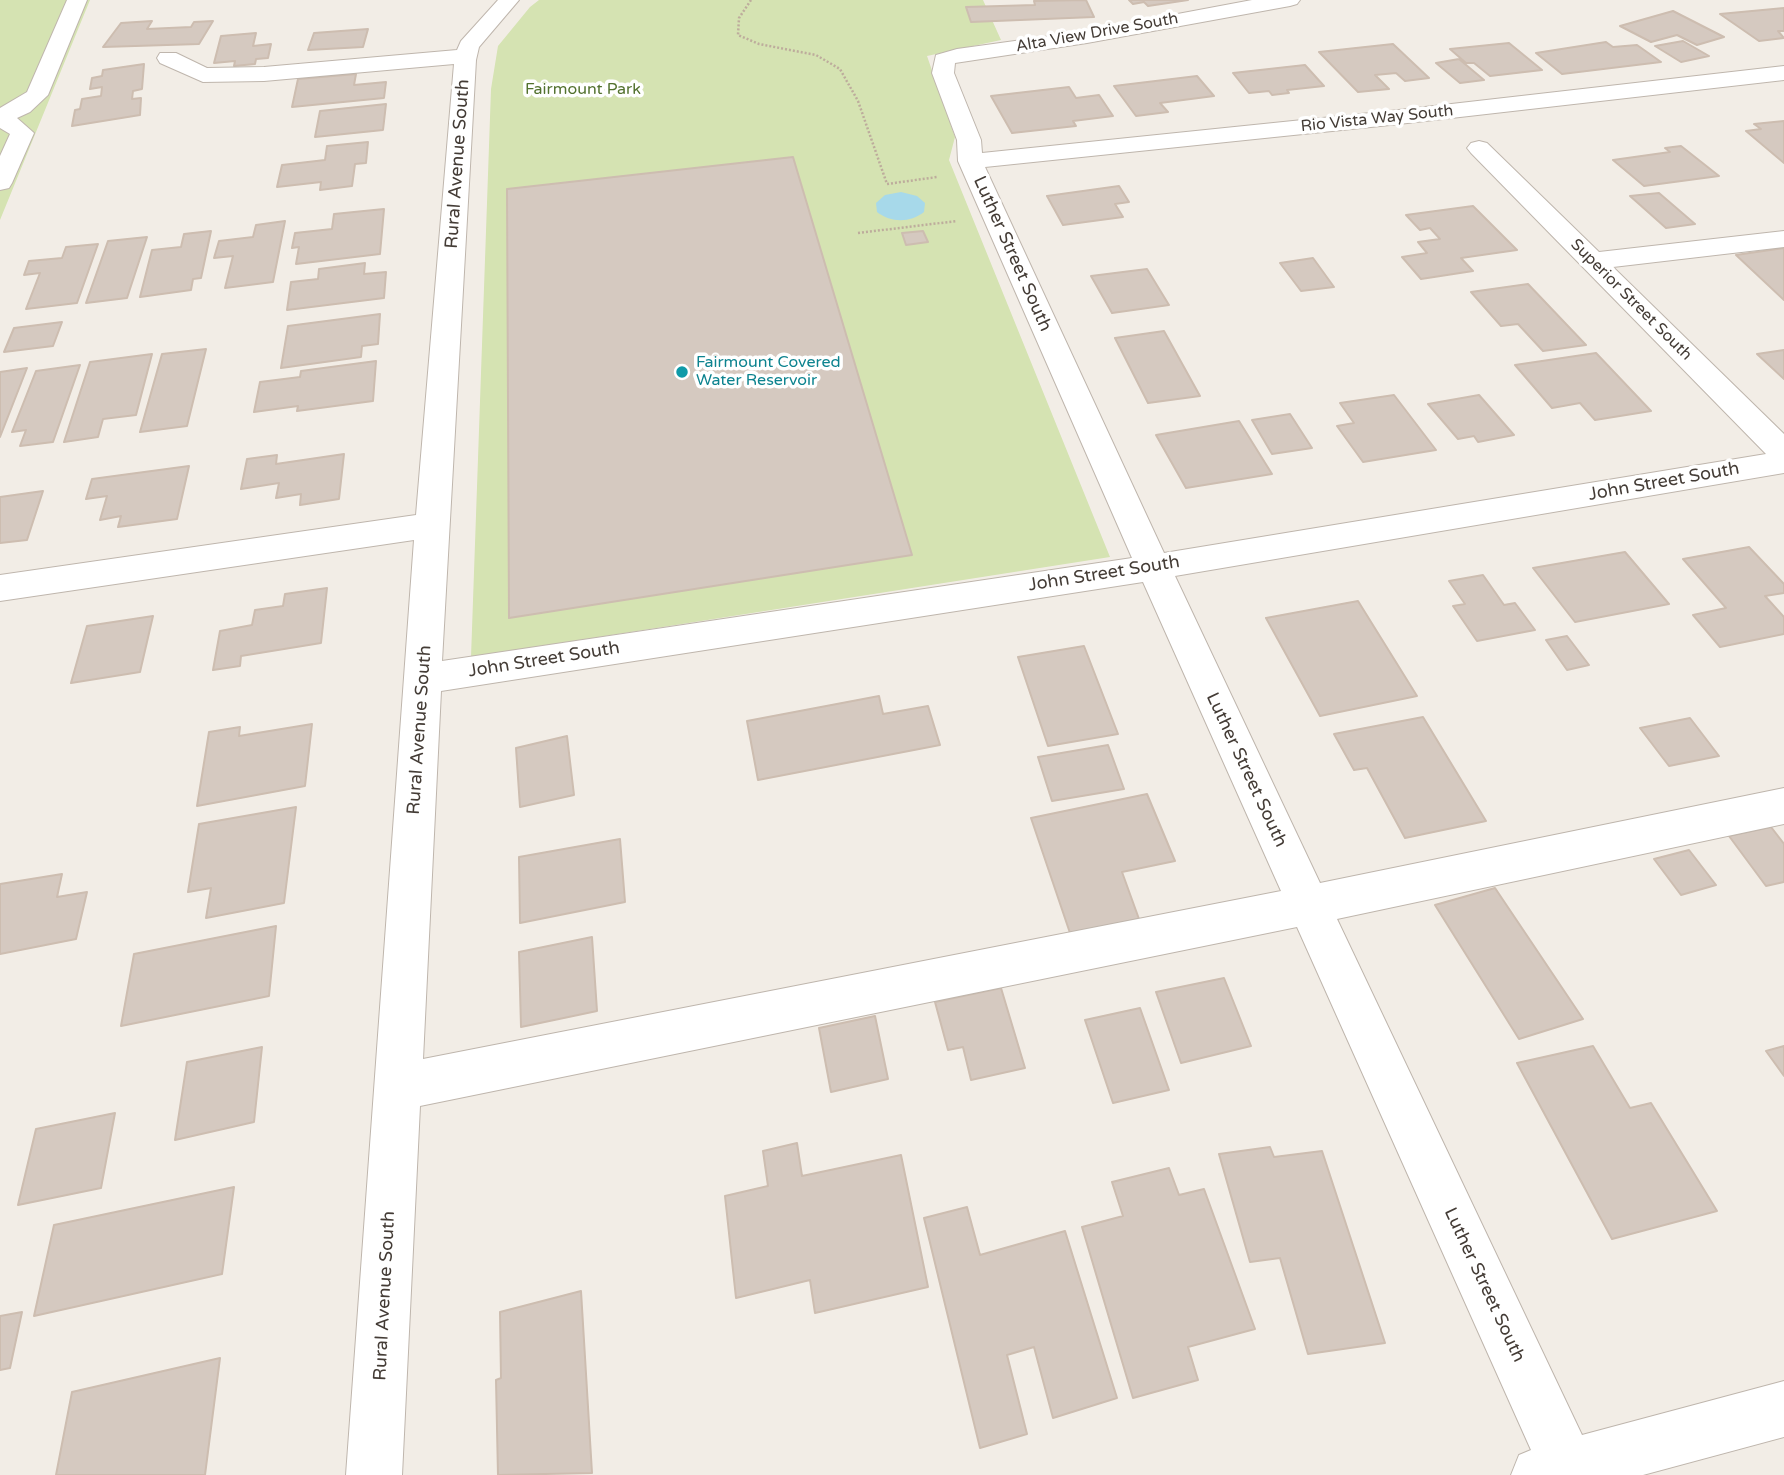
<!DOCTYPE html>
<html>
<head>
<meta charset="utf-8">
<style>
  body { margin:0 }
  canvas { display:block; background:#f2ede6 }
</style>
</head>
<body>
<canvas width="1784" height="1475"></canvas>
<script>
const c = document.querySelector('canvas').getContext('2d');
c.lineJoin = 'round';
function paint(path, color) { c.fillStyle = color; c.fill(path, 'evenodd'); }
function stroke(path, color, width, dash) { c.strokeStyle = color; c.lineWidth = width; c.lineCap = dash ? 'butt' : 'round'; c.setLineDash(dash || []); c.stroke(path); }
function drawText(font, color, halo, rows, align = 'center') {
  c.font = font + ' "Varela Round",sans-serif'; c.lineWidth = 7; c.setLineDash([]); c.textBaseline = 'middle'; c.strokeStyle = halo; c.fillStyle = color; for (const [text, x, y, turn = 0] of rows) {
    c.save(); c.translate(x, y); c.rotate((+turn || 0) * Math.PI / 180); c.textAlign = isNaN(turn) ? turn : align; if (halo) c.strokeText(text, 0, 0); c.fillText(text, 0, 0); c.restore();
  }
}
paint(new Path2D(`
  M 0,0 L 90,0 L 0,220 Z
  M 539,0 L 983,0 L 1001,40 L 927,56 L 955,137 L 949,160 L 1110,557 L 471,657 L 491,89 L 498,46 L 530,7 ZM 792,157 L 912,555 L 510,618 L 507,189 Z`), '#d5e3b2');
paint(new Path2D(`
  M 901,192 L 917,196 L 925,203 L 924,212 C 910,223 891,223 877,212 L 876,203 L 885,195 Z`), '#a7d9ea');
const building = new Path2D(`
  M 1086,0 L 1094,17 L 971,22 L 966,7 L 1035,5 L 1034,1 Z
  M 1129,0 L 1188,0 L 1148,6 L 1144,2 L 1133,4 Z
  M 1784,8 L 1784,31 L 1778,31 L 1784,38 L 1759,41 L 1720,14 Z
  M 1673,11 L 1724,37 L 1697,45 L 1677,35 L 1651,42 L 1620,26 Z
  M 152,21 L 147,29 L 191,27 L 194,22 L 213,21 L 199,44 L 103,47 L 121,23 Z
  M 368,29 L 363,47 L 308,50 L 314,33 Z
  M 256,33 L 253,46 L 271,44 L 268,58 L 256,59 L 255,64 L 234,66 L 235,61 L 214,63 L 221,36 Z
  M 1683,41 L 1709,56 L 1681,62 L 1655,46 Z
  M 1606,42 L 1613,47 L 1637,45 L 1661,62 L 1562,74 L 1536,53 Z
  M 1509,43 L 1542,70 L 1490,76 L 1474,63 L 1466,63 L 1450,49 Z
  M 1393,44 L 1429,78 L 1405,81 L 1396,73 L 1375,75 L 1389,89 L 1358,92 L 1319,52 Z
  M 1459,59 L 1484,80 L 1460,83 L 1436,63 Z
  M 144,64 L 142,89 L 133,91 L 132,99 L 141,98 L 140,115 L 72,126 L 75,110 L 80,109 L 82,99 L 101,96 L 102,87 L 90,89 L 92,78 L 102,76 L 103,70 Z
  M 1305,65 L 1324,86 L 1287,90 L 1289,93 L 1272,95 L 1269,91 L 1249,93 L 1233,73 Z
  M 356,74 L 354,85 L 386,82 L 384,98 L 292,107 L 298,79 Z
  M 1197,76 L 1214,96 L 1160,103 L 1168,112 L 1136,116 L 1114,86 Z
  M 1069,87 L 1076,98 L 1099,95 L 1113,116 L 1073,121 L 1076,126 L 1012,133 L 991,96 Z
  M 386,104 L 383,130 L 315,137 L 320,111 Z
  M 1784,121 L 1784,163 L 1746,131 L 1761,129 L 1754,124 Z
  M 368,142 L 366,163 L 355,164 L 352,186 L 320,190 L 321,182 L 277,187 L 282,165 L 325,160 L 327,146 Z
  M 1681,146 L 1719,176 L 1644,186 L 1613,160 L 1670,152 L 1665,148 Z
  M 793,157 L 912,555 L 509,618 L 507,189 Z
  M 1119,186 L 1129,202 L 1115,204 L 1123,217 L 1063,225 L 1047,196 Z
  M 1659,193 L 1695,224 L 1666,228 L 1630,196 Z
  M 1473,206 L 1517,250 L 1461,258 L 1473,271 L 1421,279 L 1402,257 L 1427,253 L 1418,242 L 1440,239 L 1430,228 L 1420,230 L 1406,215 Z
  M 384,209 L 380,254 L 296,264 L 299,247 L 292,248 L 295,233 L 332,229 L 334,214 Z
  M 285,221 L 273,282 L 225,288 L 233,256 L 214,258 L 219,241 L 253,237 L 256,225 Z
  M 211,231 L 201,278 L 193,279 L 191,290 L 140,297 L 152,250 L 181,247 L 184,234 Z
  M 923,231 L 928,242 L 906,245 L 902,233 Z
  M 147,237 L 127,298 L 86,303 L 108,241 Z
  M 98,244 L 77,303 L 26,309 L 40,273 L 24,275 L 29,261 L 62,258 L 66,247 Z
  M 1784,248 L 1784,300 L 1736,255 Z
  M 1313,258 L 1334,287 L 1301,291 L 1280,263 Z
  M 365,263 L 364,274 L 386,272 L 384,298 L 287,310 L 291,282 L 318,279 L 319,269 Z
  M 1147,269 L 1169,305 L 1112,313 L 1091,276 Z
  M 1528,284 L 1586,345 L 1543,351 L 1518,324 L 1501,326 L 1471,292 Z
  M 380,314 L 378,344 L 362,346 L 361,357 L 281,368 L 288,326 Z
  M 62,322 L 53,346 L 4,352 L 14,328 Z
  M 1164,331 L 1200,396 L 1148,403 L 1115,338 Z
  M 206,349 L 187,426 L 140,432 L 162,354 Z
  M 1784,350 L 1784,379 L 1757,354 Z
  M 1596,353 L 1651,411 L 1595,420 L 1580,403 L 1552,408 L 1515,365 Z
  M 152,354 L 136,415 L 103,419 L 98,437 L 64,442 L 90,362 Z
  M 376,361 L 373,401 L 297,411 L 298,406 L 254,412 L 260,382 L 300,377 L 301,371 Z
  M 80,365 L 53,442 L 20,446 L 26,430 L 12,432 L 36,371 Z
  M 27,368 L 0,437 L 0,372 Z
  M 1394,395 L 1436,450 L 1363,462 L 1337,426 L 1354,423 L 1340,403 Z
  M 1479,395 L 1514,435 L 1478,442 L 1474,436 L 1458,439 L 1428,404 Z
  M 1290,414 L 1312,448 L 1272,454 L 1252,420 Z
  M 1239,421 L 1272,474 L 1186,488 L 1156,435 Z
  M 344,454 L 339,499 L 300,505 L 301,494 L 276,498 L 279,483 L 241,489 L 247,459 L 277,455 L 276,464 Z
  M 189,466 L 177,519 L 118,527 L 121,516 L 100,520 L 107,496 L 86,499 L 92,479 Z
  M 43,491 L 27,540 L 0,543 L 0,497 Z
  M 1749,547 L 1784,584 L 1784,593 L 1765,596 L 1784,617 L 1784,634 L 1720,647 L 1693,615 L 1726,608 L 1683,559 Z
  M 1625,552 L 1669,604 L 1575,622 L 1533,568 Z
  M 1483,575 L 1504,605 L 1515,603 L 1535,630 L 1477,641 L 1453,606 L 1465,604 L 1449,581 Z
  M 327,588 L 321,643 L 241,656 L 240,666 L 213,670 L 220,631 L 252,625 L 255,610 L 283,606 L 285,594 Z
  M 1358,601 L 1417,696 L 1320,716 L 1266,618 Z
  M 153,616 L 140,672 L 71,683 L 87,626 Z
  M 1567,636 L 1589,665 L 1567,670 L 1546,640 Z
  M 1084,646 L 1118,734 L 1048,746 L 1018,657 Z
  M 879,696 L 883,714 L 928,706 L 940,745 L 758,780 L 747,721 Z
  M 1423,717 L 1486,821 L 1405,838 L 1367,768 L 1354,770 L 1334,734 Z
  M 1690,718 L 1719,756 L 1669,766 L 1640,728 Z
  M 312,724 L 305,786 L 197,806 L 209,732 L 240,727 L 239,736 Z
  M 567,736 L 574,795 L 520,807 L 516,748 Z
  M 1108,745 L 1124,789 L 1052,801 L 1038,757 Z
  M 1147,794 L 1175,861 L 1122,872 L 1139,919 L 1070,933 L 1031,818 Z
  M 296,807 L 284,903 L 206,918 L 211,888 L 188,892 L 199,824 Z
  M 1771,827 L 1784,844 L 1784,882 L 1766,886 L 1729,836 Z
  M 620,839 L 625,902 L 520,923 L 519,857 Z
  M 1689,850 L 1716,885 L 1681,895 L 1654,859 Z
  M 62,874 L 57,897 L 87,892 L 76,939 L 0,954 L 0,884 Z
  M 1495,888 L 1583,1019 L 1519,1039 L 1435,905 Z
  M 276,926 L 269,996 L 121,1026 L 134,954 Z
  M 592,937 L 597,1011 L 521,1027 L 519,952 Z
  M 1224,978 L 1251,1046 L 1181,1063 L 1156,992 Z
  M 1001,988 L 1025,1068 L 971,1080 L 963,1047 L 948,1050 L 935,1002 Z
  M 1140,1008 L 1169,1090 L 1113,1103 L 1085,1020 Z
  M 875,1016 L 888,1079 L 831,1092 L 819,1028 Z
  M 1593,1046 L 1630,1108 L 1651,1103 L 1717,1211 L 1612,1239 L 1517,1063 Z
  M 1784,1046 L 1784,1076 L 1766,1051 Z
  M 262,1047 L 254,1122 L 175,1140 L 187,1062 Z
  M 115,1113 L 101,1188 L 18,1205 L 36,1129 Z
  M 797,1143 L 802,1176 L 901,1155 L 928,1287 L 815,1313 L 810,1280 L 736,1298 L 725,1196 L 768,1186 L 763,1151 Z
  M 1270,1147 L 1274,1157 L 1322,1151 L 1385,1343 L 1308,1354 L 1280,1258 L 1250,1262 L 1219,1154 Z
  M 1169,1168 L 1179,1195 L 1204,1189 L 1255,1329 L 1188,1347 L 1198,1380 L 1133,1398 L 1082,1227 L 1123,1216 L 1112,1182 Z
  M 234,1187 L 222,1274 L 34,1316 L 54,1225 Z
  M 967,1207 L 980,1255 L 1065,1231 L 1117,1398 L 1053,1418 L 1034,1347 L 1007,1355 L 1027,1434 L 980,1448 L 924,1218 Z
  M 581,1291 L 592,1473 L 498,1475 L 496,1380 L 501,1378 L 500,1312 Z
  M 22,1312 L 10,1368 L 0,1370 L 0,1316 Z
  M 220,1358 L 205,1475 L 56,1475 L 72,1392 Z`);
paint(building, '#d5c9c0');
stroke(building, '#cdbdb0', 2);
const minor = new Path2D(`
  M 67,0 L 87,0 L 48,95 L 30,112 L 17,118 L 34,133 L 12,183 L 9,188 L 0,190 L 0,156 L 10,134 L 0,128 L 0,108 L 27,92 Z
  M 498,0 L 519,0 L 479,47 L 476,60 L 442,661 L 1132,558 L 958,161 L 957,140 L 932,73 L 936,55 L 957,49 L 1087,31 L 1252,0 L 1300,0 L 1297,4 L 1290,6 L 1087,43 L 955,63 L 954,73 L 981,140 L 982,153 L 1390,111 L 1784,66 L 1784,80 L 1390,125 L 985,167 L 1164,553 L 1766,454 L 1471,153 L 1467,148 L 1471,143 L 1479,141 L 1487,143 L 1599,252 L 1784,231 L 1784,247 L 1613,267 L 1784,434 L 1784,473 L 1175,576 L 1320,883 L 1784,788 L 1784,824 L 1337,919 L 1582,1435 L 1784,1381 L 1784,1437 L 1643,1475 L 1511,1475 L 1519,1455 L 1531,1450 L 1297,927 L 420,1106 L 402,1475 L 346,1475 L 414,540 L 0,601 L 0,575 L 416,515 L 454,64 L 264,81 L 203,82 L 160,63 L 157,58 L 160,53 L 176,53 L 207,68 L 264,67 L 457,50 L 461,41 ZM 1143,582 L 1281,891 L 423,1059 L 441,691 Z`);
stroke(minor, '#bfb6ad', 2);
stroke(new Path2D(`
  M 751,0 L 739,18 L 738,35 L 759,44 L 816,55 L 840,69 L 858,101 L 887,184 L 937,177
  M 858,233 L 957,221`), '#bdac9c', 2.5, [2, 2]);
paint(minor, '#fff');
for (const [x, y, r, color] of [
  [682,372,7,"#0f9aa8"]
]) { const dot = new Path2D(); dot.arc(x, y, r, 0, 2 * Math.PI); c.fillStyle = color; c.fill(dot); stroke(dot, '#fff', 2.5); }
drawText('16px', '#443c36', '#fff', [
  ["Alta View Drive South",1097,33,-10],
  ["Rio Vista Way South",1377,119,-6],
  ["Superior Street South",1631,300,45]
]);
drawText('16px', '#52712e', '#fff', [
  ["Fairmount Park",583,90]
]);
drawText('16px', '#0d838f', '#fff', [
  ["Fairmount Covered",696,363],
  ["Water Reservoir",696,381]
], 'left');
drawText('18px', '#443c36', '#fff', [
  ["Rural Avenue South",458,164,-86],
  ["Luther Street South",1012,254,66],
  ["John Street South",1664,482,-10],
  ["John Street South",1104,574,-9],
  ["John Street South",544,660,-9],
  ["Rural Avenue South",420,730,-86],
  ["Luther Street South",1246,770,65],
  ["Luther Street South",1484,1285,65],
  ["Rural Avenue South",385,1296,-87]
]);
</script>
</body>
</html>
